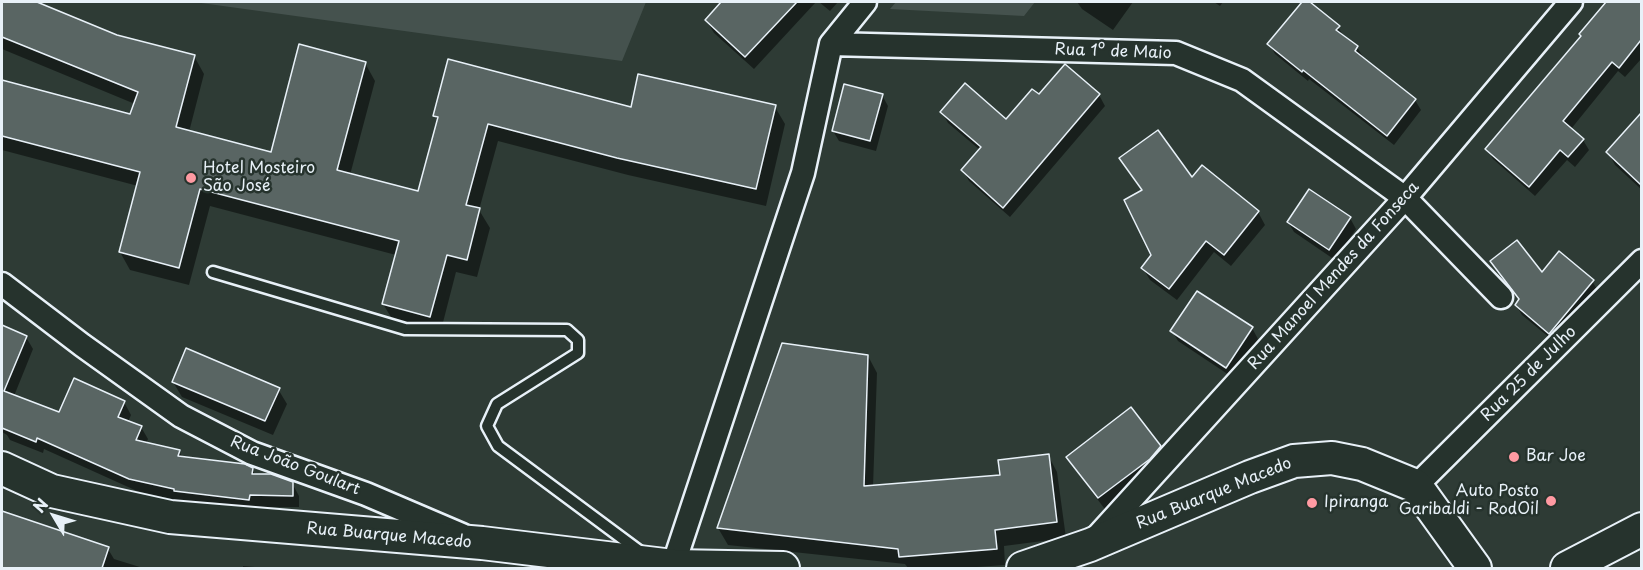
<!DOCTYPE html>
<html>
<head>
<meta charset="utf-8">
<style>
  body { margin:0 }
  #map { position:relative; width:1643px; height:570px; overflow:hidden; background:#2e3b35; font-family:"Playpen Sans",sans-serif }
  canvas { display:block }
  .frame { position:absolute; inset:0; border:3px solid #e8f1f8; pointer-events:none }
  .north { position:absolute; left:24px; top:486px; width:60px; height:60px; -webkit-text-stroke:4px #26332d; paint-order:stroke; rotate:308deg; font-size:16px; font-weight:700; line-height:24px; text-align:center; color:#e8f1f8 }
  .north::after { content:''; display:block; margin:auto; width:21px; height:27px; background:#e8f1f8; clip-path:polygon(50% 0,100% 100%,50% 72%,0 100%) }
</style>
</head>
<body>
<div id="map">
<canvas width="1643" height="570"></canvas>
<div class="frame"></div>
<div class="north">N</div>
</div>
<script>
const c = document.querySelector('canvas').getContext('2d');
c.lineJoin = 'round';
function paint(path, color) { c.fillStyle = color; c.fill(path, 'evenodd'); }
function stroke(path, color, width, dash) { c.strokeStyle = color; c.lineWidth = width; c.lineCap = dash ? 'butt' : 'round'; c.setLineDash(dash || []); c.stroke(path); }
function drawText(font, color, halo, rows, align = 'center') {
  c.font = font + ' "Playpen Sans",sans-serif'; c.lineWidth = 5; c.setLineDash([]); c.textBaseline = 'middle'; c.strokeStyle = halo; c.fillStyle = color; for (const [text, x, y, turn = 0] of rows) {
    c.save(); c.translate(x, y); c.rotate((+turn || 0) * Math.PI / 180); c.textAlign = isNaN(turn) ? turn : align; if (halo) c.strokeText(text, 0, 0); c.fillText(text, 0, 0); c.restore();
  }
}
paint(new Path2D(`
  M 194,2 L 646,2 L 622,61 Z
  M 896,2 L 1035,2 L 1024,16 L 890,9 Z`), '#45524e');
paint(new Path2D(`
  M 2,2 L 33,2 L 117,36 L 194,56 L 204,74 L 189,132 L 272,154 L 365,63 L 375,81 L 350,175 L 419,193 L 438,121 L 435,116 L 632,109 L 775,107 L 785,124 L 766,206 L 628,175 L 498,141 L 479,210 L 490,228 L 477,277 L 456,272 L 440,334 L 394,322 L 383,304 L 396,255 L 210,206 L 189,285 L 130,270 L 120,252 L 138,186 L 2,150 L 2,81 L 131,116 L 135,104 L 2,49 Z
  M 723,2 L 816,2 L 754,69 L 714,33 L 706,20 Z
  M 819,2 L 838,2 L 830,11 Z
  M 1077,2 L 1133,2 L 1113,30 L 1082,9 Z
  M 1214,2 L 1223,2 L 1220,6 Z
  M 1304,2 L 1308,2 L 1338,27 L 1344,37 L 1357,47 L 1363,57 L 1362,58 L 1415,100 L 1421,110 L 1394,145 L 1309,79 L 1308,81 L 1275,54 L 1269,44 Z
  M 1606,2 L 1642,2 L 1642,58 L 1625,77 L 1618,71 L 1571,129 L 1583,140 L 1589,150 L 1575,167 L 1567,160 L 1535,196 L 1493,159 L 1487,149 L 1582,37 L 1581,34 Z
  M 1065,66 L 1099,95 L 1105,106 L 1010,217 L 969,181 L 963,170 L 980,150 L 948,123 L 942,112 L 1007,121 L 1039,96 Z
  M 882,95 L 888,106 L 876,151 L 839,141 L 833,131 Z
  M 1642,118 L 1642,190 L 1615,165 L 1608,152 Z
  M 1121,158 L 1192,180 L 1202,167 L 1258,212 L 1265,225 L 1231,266 L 1214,252 L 1177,300 L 1150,280 L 1143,268 L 1152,256 L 1143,192 Z
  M 1310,191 L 1350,218 L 1356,229 L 1335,260 L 1294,232 L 1288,222 Z
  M 1492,261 L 1542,274 L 1592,281 L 1598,291 L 1556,343 L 1522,315 L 1516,305 L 1520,301 Z
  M 2,326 L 26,337 L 33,349 L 14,396 L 60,414 L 124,402 L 131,415 L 128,422 L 141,427 L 148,439 L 146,444 L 179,451 L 183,458 L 252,469 L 256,476 L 292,483 L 299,496 L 299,507 L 256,507 L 255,511 L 182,503 L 181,501 L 137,491 L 44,449 L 43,453 L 10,440 L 7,435 L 2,432 Z
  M 1252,328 L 1258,339 L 1232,377 L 1178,341 L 1172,331 Z
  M 783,344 L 868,356 L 877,373 L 873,487 L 1002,476 L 1048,455 L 1057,472 L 1066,538 L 1004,546 L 1005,565 L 963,568 L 908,568 L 905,564 L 728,545 L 718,528 Z
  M 173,382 L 278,389 L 287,404 L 273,435 L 182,397 Z
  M 1160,447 L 1168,462 L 1107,512 L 1077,472 L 1068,458 Z
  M 2,513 L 108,549 L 114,559 L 143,568 L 2,568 Z
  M 243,566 L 267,568 L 243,568 Z`), '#0007');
const building = new Path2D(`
  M 2,2 L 37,2 L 117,35 L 195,55 L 176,127 L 271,152 L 299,44 L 366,62 L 337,170 L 418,191 L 438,117 L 433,116 L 448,59 L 631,107 L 638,74 L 776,105 L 756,189 L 617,158 L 488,124 L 466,205 L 480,208 L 467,260 L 447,255 L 430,317 L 382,304 L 399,241 L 200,189 L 179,268 L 119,252 L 140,172 L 2,136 L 2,80 L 130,114 L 138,92 L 2,37 Z
  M 721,2 L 797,2 L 745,57 L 705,20 Z
  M 1302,2 L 1310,2 L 1340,26 L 1336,30 L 1358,46 L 1355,51 L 1416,99 L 1387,136 L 1303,70 L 1302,72 L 1267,44 Z
  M 1606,2 L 1641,2 L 1641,40 L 1619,68 L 1612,62 L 1563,121 L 1584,139 L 1568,157 L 1560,150 L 1529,187 L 1485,149 L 1581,36 L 1579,34 Z
  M 1065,64 L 1100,94 L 1003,208 L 961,170 L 981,147 L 940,112 L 965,83 L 1006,119 L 1032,89 L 1039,94 Z
  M 844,84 L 883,94 L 870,141 L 832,131 Z
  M 1641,113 L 1641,185 L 1606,152 Z
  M 1158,130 L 1192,177 L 1202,165 L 1259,211 L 1224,255 L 1206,241 L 1169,289 L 1141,268 L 1151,255 L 1124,200 L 1142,190 L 1119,158 Z
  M 1309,189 L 1351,217 L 1329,250 L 1287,222 Z
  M 1517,240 L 1542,272 L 1559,251 L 1594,280 L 1549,334 L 1515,305 L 1519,299 L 1490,261 Z
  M 1197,291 L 1253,327 L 1226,368 L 1170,331 Z
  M 2,325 L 27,336 L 4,391 L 59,412 L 74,378 L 125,401 L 118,417 L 142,426 L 136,440 L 180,450 L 178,456 L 245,464 L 253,468 L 252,474 L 271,474 L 293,482 L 293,496 L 250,495 L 249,500 L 174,491 L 174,489 L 129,479 L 37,438 L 36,442 L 2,428 Z
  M 782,343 L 868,355 L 864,486 L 1000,475 L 998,460 L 1049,454 L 1057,522 L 995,530 L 997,549 L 899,557 L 898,549 L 717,528 Z
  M 186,348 L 280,388 L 265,421 L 172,382 Z
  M 1131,407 L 1161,446 L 1150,459 L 1098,498 L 1066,457 Z
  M 2,511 L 109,547 L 102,568 L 2,568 Z`);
paint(building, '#596563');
stroke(building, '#e8f1f8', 1.5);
const service = new Path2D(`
  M 213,272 L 405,329 L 567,330 L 578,340 L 578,353 L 497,404 L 487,426 L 498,446 L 642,553`);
const minor = new Path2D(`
  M 831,44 L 1176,53 L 1242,80 L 1405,198 L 1501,297
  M 2,284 L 82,345 L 181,416 L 252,453 L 366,494 L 462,535
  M 1416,486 L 1642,261
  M 1095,539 L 1405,198 L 1571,2
  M 673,566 L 803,173 L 831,44 L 865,2`);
const secondary = new Path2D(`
  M 2,468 L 52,491 L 170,517 L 482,543 L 673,566 L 783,568
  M 1023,568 L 1090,545 L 1250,477 L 1294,461 L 1332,458 L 1362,464 L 1416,486 L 1475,568
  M 1567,568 L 1642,529`);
stroke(service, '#e8f1f8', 15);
stroke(minor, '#e8f1f8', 27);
stroke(secondary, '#e8f1f8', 36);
stroke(service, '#26332d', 10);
stroke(minor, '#26332d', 22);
stroke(secondary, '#26332d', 32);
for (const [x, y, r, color] of [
  [191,178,6,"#ff9aa2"],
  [1514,457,6,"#ff9aa2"],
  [1551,501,6,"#ff9aa2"],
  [1312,503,6,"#ff9aa2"]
]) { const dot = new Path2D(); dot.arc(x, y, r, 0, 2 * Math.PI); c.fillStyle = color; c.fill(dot); stroke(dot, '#26332d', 2); }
drawText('16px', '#e8f1f8', '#26332d', [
  ["Rua 1º de Maio",1113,52,2],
  ["Rua Manoel Mendes da Fonseca",1334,276,-48],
  ["Rua 25 de Julho",1529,374,-45],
  ["Rua João Goulart",295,466,21],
  ["Rua Buarque Macedo",1214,494,-22],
  ["Rua Buarque Macedo",389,536,5]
]);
drawText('16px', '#e8f1f8', '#26332d', [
  ["Hotel Mosteiro",203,169],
  ["São José",203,187],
  ["Bar Joe",1526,457],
  ["Auto Posto",1539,492,"right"],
  ["Garibaldi - RodOil",1539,510,"right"],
  ["Ipiranga",1324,503]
], 'left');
</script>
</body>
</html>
